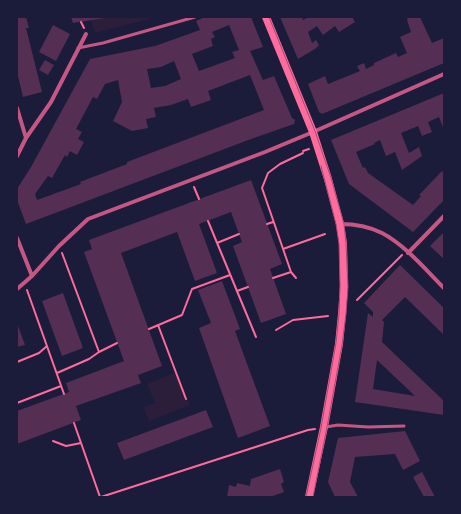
<!DOCTYPE html>
<html>
<head>
<meta charset="utf-8">
<style>
  body { margin:0 }
  #map { position:relative; width:461px; height:514px; overflow:hidden; background:#1b1b3a; font-family:Georgia,serif }
  canvas { display:block }
  .frame { position:absolute; inset:0; border:18px solid #1b1b3a; pointer-events:none }
</style>
</head>
<body>
<div id="map">
<canvas width="461" height="514"></canvas>
<div class="frame"></div>
</div>
<script>
const c = document.querySelector('canvas').getContext('2d');
c.lineJoin = 'round';
function paint(path, color) { c.fillStyle = color; c.fill(path, 'evenodd'); }
function stroke(path, color, width, dash) { c.strokeStyle = color; c.lineWidth = width; c.lineCap = dash ? 'butt' : 'round'; c.setLineDash(dash || []); c.stroke(path); }
paint(new Path2D(`
  M 110,17 L 157,17 L 95,33 L 91,20 Z
  M 177,372 L 190,405 L 149,421 L 143,407 L 155,403 L 147,384 Z`), '#2a1e3b');
paint(new Path2D(`
  M 17,17 L 26,17 L 29,28 L 26,28 L 42,92 L 23,97 L 17,72 Z
  M 71,17 L 105,17 L 105,18 L 73,23 Z
  M 205,17 L 251,17 L 263,47 L 250,51 L 263,80 L 274,76 L 292,118 L 295,120 L 294,124 L 251,139 L 26,224 L 17,200 L 17,189 L 31,167 L 90,59 L 155,46 L 200,30 L 196,21 ZM 229,25 L 239,50 L 232,52 L 235,58 L 199,71 L 192,54 L 213,46 L 211,39 L 215,37 L 212,32 ZM 174,61 L 181,79 L 165,86 L 151,88 L 147,69 L 161,67 ZM 250,75 L 264,110 L 127,162 L 127,164 L 80,182 L 81,184 L 37,200 L 35,194 L 48,176 L 52,178 L 65,155 L 67,157 L 70,151 L 77,155 L 84,142 L 78,139 L 82,132 L 76,129 L 93,97 L 97,99 L 105,84 L 118,80 L 122,102 L 113,121 L 132,131 L 148,128 L 146,119 L 156,117 L 154,108 L 171,105 L 188,99 L 191,107 L 211,100 L 208,91 Z
  M 280,17 L 302,17 L 303,20 L 307,18 L 307,17 L 352,17 L 355,22 L 339,32 L 335,26 L 323,35 L 317,26 L 308,32 L 312,43 L 316,40 L 319,45 L 315,49 L 298,59 Z
  M 406,17 L 420,17 L 432,43 L 444,38 L 444,63 L 401,81 L 322,114 L 319,112 L 308,84 L 325,76 L 328,84 L 360,71 L 357,66 L 364,63 L 366,69 L 374,65 L 374,63 L 396,53 L 398,57 L 407,53 L 400,37 L 411,32 L 407,20 L 408,20 Z
  M 53,25 L 70,34 L 56,61 L 39,52 Z
  M 45,60 L 54,65 L 48,75 L 39,70 Z
  M 444,93 L 444,130 L 439,117 L 428,122 L 432,132 L 422,136 L 418,126 L 401,133 L 409,153 L 419,147 L 422,156 L 402,170 L 395,152 L 386,156 L 380,140 L 374,143 L 375,144 L 356,152 L 363,168 L 365,167 L 368,173 L 413,205 L 421,196 L 419,195 L 441,172 L 444,171 L 444,200 L 413,232 L 349,184 L 331,140 Z
  M 251,180 L 282,264 L 270,269 L 286,314 L 261,323 L 233,246 L 242,242 L 231,212 L 199,224 L 217,273 L 195,281 L 177,232 L 121,253 L 162,366 L 138,375 L 141,383 L 76,406 L 81,420 L 17,444 L 17,411 L 69,392 L 66,383 L 124,361 L 84,252 L 92,249 L 89,240 Z
  M 444,232 L 444,259 L 430,246 Z
  M 400,265 L 444,308 L 444,335 L 405,297 L 382,320 L 384,322 L 382,342 L 444,401 L 444,415 L 355,402 L 368,313 L 373,317 L 373,312 L 364,303 ZM 377,360 L 415,396 L 373,389 Z
  M 222,281 L 240,329 L 235,331 L 270,426 L 238,438 L 199,328 L 211,323 L 198,290 Z
  M 63,293 L 83,348 L 62,356 L 42,301 Z
  M 17,323 L 25,345 L 17,347 Z
  M 206,410 L 213,427 L 124,460 L 117,443 Z
  M 405,431 L 420,461 L 403,470 L 395,454 L 355,457 L 350,482 L 358,497 L 335,497 L 328,482 L 338,438 Z
  M 280,469 L 284,482 L 281,484 L 284,492 L 270,497 L 227,497 L 229,485 L 236,487 L 237,483 L 250,486 L 251,479 Z
  M 422,472 L 435,497 L 424,497 L 413,477 Z`), '#542f53');
stroke(new Path2D(`
  M 81,22 L 84,28
  M 303,151 L 309,149
  M 194,187 L 199,199
  M 208,221 L 256,337
  M 267,224 L 273,222
  M 217,243 L 239,234
  M 283,249 L 325,234
  M 273,278 L 291,272
  M 296,278 L 291,272 L 262,188 L 268,173 L 280,164 L 303,153
  M 27,290 L 64,394
  M 237,291 L 248,287
  M 357,300 L 402,255
  M 158,325 L 186,399
  M 149,329 L 182,315 L 192,289 L 230,275
  M 276,330 L 293,320 L 328,316
  M 99,352 L 117,343
  M 17,362 L 39,353 L 47,346
  M 57,373 L 89,359 L 99,352 L 62,253
  M 17,403 L 61,386
  M 74,423 L 100,497
  M 53,441 L 66,446 L 81,443
  M 101,497 L 308,430 L 315,429`), '#ff6b9d', 2);
stroke(new Path2D(`
  M 78,48 L 103,43 L 195,17
  M 326,427 L 338,425 L 368,427 L 404,426`), '#c65784', 3);
stroke(new Path2D(`
  M 17,108 L 26,138
  M 17,156 L 26,138 L 51,102 L 86,34
  M 340,224 C 354,224 370,227 382,233 C 405,245 426,270 444,288
  M 17,238 L 32,276
  M 408,253 L 444,216
  M 17,289 L 32,276 L 59,246 L 88,219 L 265,152 L 313,132 L 444,74`), '#c65784', 4);
stroke(new Path2D(`
  M 266,17 L 313,132 L 328,179 L 340,224 L 343,243 L 344,286 L 342,314 L 339,344 L 324,427 L 309,497`), '#ff6b9d', 8);
stroke(new Path2D(`
  M 269,17 L 315,131 L 331,178 L 344,224 L 346,243 L 348,287 L 346,314 L 342,345 L 327,427 L 313,497
  M 306,497 L 321,428 L 336,343 L 339,314 L 340,286 L 339,244 L 336,224 L 321,166`), '#a44b75', 1);
</script>
</body>
</html>
